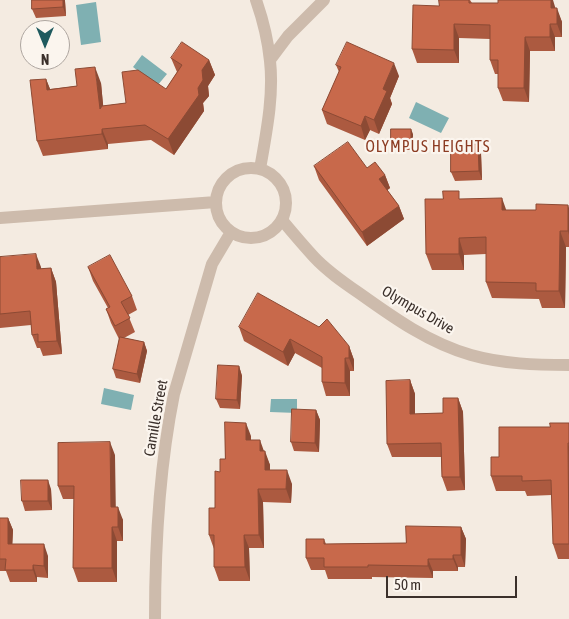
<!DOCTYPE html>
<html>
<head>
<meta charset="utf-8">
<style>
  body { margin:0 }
  #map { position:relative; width:569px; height:619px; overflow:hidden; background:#f4ebe1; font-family:"Asap Condensed",sans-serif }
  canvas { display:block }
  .north { position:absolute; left:20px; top:20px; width:50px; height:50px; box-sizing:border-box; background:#fbf5ee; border:1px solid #aea6a0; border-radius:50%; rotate:180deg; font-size:14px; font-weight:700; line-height:20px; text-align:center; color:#3b302b }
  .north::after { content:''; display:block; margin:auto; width:18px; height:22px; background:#1f5a5e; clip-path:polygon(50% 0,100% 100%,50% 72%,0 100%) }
  .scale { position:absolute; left:386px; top:576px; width:131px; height:22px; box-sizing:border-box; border:2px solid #3b302b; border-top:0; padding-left:6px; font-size:15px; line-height:18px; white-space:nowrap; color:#3b302b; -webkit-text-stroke:4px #fbf5ee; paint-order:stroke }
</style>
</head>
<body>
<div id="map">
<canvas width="569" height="619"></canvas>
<div class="north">N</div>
<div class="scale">50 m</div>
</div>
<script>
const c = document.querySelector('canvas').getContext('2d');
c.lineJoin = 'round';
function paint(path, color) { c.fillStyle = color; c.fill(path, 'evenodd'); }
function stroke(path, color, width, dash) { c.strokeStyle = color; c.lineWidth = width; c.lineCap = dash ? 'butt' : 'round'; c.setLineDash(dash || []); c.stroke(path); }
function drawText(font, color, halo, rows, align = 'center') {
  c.font = font + ' "Asap Condensed",sans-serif'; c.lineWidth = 4.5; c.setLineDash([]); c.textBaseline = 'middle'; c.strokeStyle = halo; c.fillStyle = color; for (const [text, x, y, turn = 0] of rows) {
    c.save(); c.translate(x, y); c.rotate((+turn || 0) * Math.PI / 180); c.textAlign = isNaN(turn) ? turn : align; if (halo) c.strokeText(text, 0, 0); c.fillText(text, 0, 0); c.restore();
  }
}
paint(new Path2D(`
  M 96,2 L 101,42 L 81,45 L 76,5 Z
  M 142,55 L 167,74 L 157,86 L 133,67 Z
  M 416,102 L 449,118 L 441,133 L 409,118 Z
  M 104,388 L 134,395 L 131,410 L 101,404 Z
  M 271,399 L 297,399 L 297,413 L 270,412 Z`), '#7fb0b2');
stroke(new Path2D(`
  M 256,0 C 263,20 268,40 270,61 C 274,96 266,134 260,169
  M 270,60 L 288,36 L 324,0
  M216 203a35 35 0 1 1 70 0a35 35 0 1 1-70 0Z
  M 0,218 L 216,202
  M 282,220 C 292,232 303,245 314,257 C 327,271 343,282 359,293 C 394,318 429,343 471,355 C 503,364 536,365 569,365
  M 155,619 C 155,544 159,468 174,394 L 212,264 L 231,232`), '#cdbbac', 12);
paint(new Path2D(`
  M 470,0 L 472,3 L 556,8 L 562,22 L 562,37 L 555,37 L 555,51 L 530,51 L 529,102 L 503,101 L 498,88 L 498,74 L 495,74 L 490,60 L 490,39 L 459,38 L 459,63 L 417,63 L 412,49 L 439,6 Z
  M 65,1 L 66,16 L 36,18 L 32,9 Z
  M 171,58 L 209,60 L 215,75 L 208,86 L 209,96 L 203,103 L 204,111 L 174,155 L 151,140 L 108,144 L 108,149 L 43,156 L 37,141 L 46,79 L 50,89 L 77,86 L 101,83 L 103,106 L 126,103 L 166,89 L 177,72 Z
  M 336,65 L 399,76 L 390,98 L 392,104 L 379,134 L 370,130 L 365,140 L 327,124 L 322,110 L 339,72 Z
  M 413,134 L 413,150 L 392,150 L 391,145 Z
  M 478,144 L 481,153 L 482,180 L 455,181 L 451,172 Z
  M 314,166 L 367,168 L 385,175 L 390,188 L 387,190 L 399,206 L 404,219 L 367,246 L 319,180 Z
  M 461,199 L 506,210 L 536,210 L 569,208 L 569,247 L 566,247 L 565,308 L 542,308 L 539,299 L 492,298 L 486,282 L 486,254 L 464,255 L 464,270 L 432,270 L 426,254 Z
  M 0,257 L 41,267 L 41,269 L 51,268 L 56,282 L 62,354 L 43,356 L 40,348 L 37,348 L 32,335 L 31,325 L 0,328 Z
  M 88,267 L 132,296 L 137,310 L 128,315 L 135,332 L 124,338 L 144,342 L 147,351 L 140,383 L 116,378 L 113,369 L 119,339 L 111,323 L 106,309 L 108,308 L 93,281 Z
  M 239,327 L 349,346 L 354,360 L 354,371 L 350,371 L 350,396 L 326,396 L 322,382 L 322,368 L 295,353 L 288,366 L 244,341 Z
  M 239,366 L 242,376 L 240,409 L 220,408 L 216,399 Z
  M 410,380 L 415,394 L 415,414 L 443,413 L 458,398 L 463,412 L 465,490 L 447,491 L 442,477 L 441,457 L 392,457 L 387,444 Z
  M 316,410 L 320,420 L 319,452 L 294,451 L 291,442 Z
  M 569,423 L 569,559 L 558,559 L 553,544 L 552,495 L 527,496 L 525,491 L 496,491 L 491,476 L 499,457 L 550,427 Z
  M 251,436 L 251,440 L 264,451 L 270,465 L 270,470 L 292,484 L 291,503 L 263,502 L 264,548 L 249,548 L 250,581 L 219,581 L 214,567 L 214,549 L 209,535 L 225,459 Z
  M 115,455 L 115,507 L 123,520 L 123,541 L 117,541 L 117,582 L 78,582 L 73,568 L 74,499 L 63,499 L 58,486 Z
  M 51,489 L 52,510 L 25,511 L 22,501 Z
  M 0,518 L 8,518 L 13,530 L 12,544 L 48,556 L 48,578 L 37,577 L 37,582 L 10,582 L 6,571 L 0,571 Z
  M 461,527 L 466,539 L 465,567 L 458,567 L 458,571 L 433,571 L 433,578 L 372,577 L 372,579 L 328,579 L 325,570 L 311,570 L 306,558 L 324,539 L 326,544 L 406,543 Z`), '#ac5a40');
paint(new Path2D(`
  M 63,0 L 65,0 L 65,1 L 66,16 L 63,7 Z
  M 551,0 L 553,0 L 556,10 L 551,8 Z
  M 557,8 L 562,22 L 562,37 L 557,24 Z
  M 454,24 L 459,38 L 459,63 L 454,50 Z
  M 550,24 L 555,37 L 555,51 L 550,37 Z
  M 525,37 L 530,51 L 529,102 L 524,88 Z
  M 209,60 L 215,75 L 208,86 L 209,96 L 203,103 L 204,111 L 174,155 L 168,139 L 202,70 Z
  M 394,63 L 399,76 L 390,98 L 392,104 L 379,134 L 374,120 L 383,89 Z
  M 95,67 L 101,83 L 105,124 L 100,109 Z
  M 46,79 L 52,94 L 47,90 Z
  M 365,116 L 370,130 L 365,140 L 361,126 Z
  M 102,129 L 108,144 L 108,149 L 102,134 Z
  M 411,129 L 413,134 L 413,150 L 411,145 Z
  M 478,144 L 481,153 L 482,180 L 479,171 Z
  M 385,175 L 390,188 L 384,193 L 379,179 Z
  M 502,198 L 508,215 L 502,210 Z
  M 568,205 L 569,208 L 569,235 L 568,231 Z
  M 399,206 L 404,219 L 367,246 L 362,232 Z
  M 560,231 L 566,247 L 565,308 L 559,291 Z
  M 459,238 L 464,255 L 464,270 L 459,254 Z
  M 36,254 L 41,267 L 42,283 L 37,269 Z
  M 51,268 L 56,282 L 62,354 L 57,341 Z
  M 290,339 L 295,353 L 288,366 L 283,352 Z
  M 144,342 L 147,351 L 140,383 L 137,374 Z
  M 349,346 L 354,360 L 354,371 L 349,358 Z
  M 345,358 L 350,371 L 350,396 L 345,383 Z
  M 239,366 L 242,376 L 240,409 L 237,400 Z
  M 410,380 L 415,394 L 415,428 L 410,414 Z
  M 458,398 L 463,412 L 465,490 L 460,477 Z
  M 316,410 L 320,420 L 319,452 L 315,443 Z
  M 246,423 L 251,436 L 251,454 L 246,440 Z
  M 260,440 L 265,454 L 260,451 Z
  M 110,442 L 115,455 L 116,520 L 111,507 Z
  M 568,443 L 569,447 L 569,505 Z
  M 265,451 L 270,465 L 270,484 L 265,470 Z
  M 287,470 L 292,484 L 291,503 L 286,489 Z
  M 48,480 L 51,489 L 52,510 L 48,501 Z
  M 258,489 L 263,502 L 264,548 L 259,535 Z
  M 118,507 L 123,520 L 123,541 L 118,527 Z
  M 8,518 L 13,530 L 12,555 L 8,544 Z
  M 112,527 L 117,541 L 117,582 L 112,568 Z
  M 461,527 L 466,539 L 465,567 L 461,555 Z
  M 244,535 L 249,548 L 250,581 L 245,567 Z
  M 44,544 L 48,556 L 48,578 L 44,566 Z
  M 453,555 L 458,567 L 458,571 L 453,559 Z
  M 428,559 L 433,571 L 433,578 L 428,566 Z
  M 33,565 L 37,577 L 37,582 L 33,570 Z`), '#8c4a34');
const building = new Path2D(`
  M 32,0 L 63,0 L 63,7 L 32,9 Z
  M 439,0 L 469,0 L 469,3 L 498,3 L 498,0 L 551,0 L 551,8 L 557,8 L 557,24 L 550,24 L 550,37 L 525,37 L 524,88 L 498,88 L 498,60 L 490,60 L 490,25 L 454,24 L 454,50 L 412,49 L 413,5 L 439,6 Z
  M 182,42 L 209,60 L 202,70 L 203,80 L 198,88 L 199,95 L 168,139 L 145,125 L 102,129 L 102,134 L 37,141 L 30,80 L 46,79 L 47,90 L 77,86 L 75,69 L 95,67 L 100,109 L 102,106 L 126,103 L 122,72 L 138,70 L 166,89 L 182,65 L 171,58 Z
  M 347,42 L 394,63 L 383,89 L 387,91 L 374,120 L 365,116 L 361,126 L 322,110 L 341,67 L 336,65 Z
  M 391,129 L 411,129 L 411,145 L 391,145 Z
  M 348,142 L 367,168 L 375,162 L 385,175 L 379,179 L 399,206 L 362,232 L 314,166 Z
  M 451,144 L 478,144 L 479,171 L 451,172 Z
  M 443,191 L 459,191 L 459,199 L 502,198 L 502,210 L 536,210 L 536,204 L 568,205 L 568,231 L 560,231 L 559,291 L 536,291 L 536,283 L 486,282 L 486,237 L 459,238 L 459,254 L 426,254 L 425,199 L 443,199 Z
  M 36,254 L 37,269 L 51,268 L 57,341 L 38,342 L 38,334 L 32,335 L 30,311 L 0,314 L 0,257 Z
  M 110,255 L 132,296 L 121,302 L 130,318 L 115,326 L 106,309 L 110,307 L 88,267 Z
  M 258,293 L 319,327 L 327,319 L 349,346 L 349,358 L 345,358 L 345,383 L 322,382 L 322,357 L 290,339 L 283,352 L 239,327 Z
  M 120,337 L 144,342 L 137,374 L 113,369 Z
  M 218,365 L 239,366 L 237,400 L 216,399 Z
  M 410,380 L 410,414 L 443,413 L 443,398 L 458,398 L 460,477 L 442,477 L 441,443 L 387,444 L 386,381 Z
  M 292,409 L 316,410 L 315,443 L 291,442 Z
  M 225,422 L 246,423 L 246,440 L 260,440 L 260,451 L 265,451 L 265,470 L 287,470 L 286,489 L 258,489 L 259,535 L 244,535 L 245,567 L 214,567 L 214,535 L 209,535 L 209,508 L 215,508 L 215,471 L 220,472 L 220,459 L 225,459 Z
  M 550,423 L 569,423 L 569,443 L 568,443 L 569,544 L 553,544 L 551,480 L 522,481 L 522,476 L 491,476 L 491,457 L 499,457 L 499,427 L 550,427 Z
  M 110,442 L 111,507 L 118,507 L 118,527 L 112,527 L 112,568 L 73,568 L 74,486 L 58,486 L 58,443 Z
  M 21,480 L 48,480 L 48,501 L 22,501 Z
  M 0,518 L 8,518 L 8,544 L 44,544 L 44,566 L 33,565 L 33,570 L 5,570 L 6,559 L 0,559 Z
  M 406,526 L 461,527 L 461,555 L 453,555 L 453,559 L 428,559 L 428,566 L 368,565 L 368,567 L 324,567 L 324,558 L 306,558 L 306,539 L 324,539 L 324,544 L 406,543 Z`);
paint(building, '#c8694b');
stroke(building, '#8c4a34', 1);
drawText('15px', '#3b302b', '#fbf5ee', [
  ["Olympus Drive",418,310,30],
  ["Camille Street",156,418,-80]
]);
c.letterSpacing = '1px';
drawText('16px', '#8c3b22', '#fbf5ee', [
  ["OLYMPUS HEIGHTS",428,147]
]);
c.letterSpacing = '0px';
</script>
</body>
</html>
